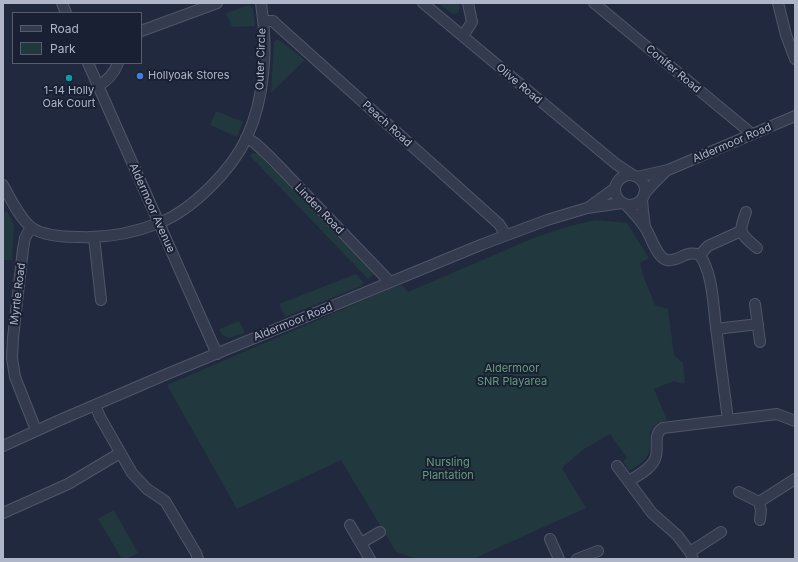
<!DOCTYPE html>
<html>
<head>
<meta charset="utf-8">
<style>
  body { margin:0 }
  #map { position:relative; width:798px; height:562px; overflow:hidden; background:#20293e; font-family:Inter,sans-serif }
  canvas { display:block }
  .frame { position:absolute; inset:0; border:4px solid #b0b6ca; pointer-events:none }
  .legend { position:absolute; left:12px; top:12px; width:130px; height:52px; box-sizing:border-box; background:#1a2033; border:1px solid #565c6f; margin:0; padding:5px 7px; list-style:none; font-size:12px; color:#b0b6ca }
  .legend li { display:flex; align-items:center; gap:8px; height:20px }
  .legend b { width:20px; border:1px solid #565c6f }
</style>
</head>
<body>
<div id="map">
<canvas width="798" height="562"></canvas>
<div class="frame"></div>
<ul class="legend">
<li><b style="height:5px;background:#353b4e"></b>Road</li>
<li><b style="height:11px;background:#22383f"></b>Park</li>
</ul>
</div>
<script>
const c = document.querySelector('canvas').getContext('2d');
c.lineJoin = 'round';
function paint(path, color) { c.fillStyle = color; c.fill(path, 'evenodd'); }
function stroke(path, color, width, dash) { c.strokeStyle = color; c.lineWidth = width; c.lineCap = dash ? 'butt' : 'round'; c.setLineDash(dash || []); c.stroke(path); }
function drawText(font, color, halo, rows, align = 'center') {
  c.font = font + ' Inter,sans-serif'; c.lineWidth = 4; c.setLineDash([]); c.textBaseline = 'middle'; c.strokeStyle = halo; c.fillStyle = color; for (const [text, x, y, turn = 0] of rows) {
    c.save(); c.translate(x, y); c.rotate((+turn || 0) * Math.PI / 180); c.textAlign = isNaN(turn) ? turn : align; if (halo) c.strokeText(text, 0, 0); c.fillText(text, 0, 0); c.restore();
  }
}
paint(new Path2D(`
  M 438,3 L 459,3 L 460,8 L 458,13 L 453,14 Z
  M 249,5 L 253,9 L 255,26 L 232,27 L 226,13 Z
  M 276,40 L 279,40 L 305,60 L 271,93 L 274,42 Z
  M 216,111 L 243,122 L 237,137 L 210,125 Z
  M 252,153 L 258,154 L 374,274 L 368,279 L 250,156 Z
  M 7,211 L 14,225 L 12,260 L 3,260 L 3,214 Z
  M 596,220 L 627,223 L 649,258 L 640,263 L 643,275 L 655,305 L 668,309 L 674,355 L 683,363 L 685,383 L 682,384 L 674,381 L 654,389 L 667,420 L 657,424 L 650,432 C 650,457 650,458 629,471 L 623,461 L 627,458 L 610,434 L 584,449 L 562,468 L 586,508 L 473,559 L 417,559 L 396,552 L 341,460 L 237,509 L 167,385 L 392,288 L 402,285 L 408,292 L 536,237 L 570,226 Z
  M 356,274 L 364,283 L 361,286 L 285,317 L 279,304 Z
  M 239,321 L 245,333 L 229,338 L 222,335 L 219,329 Z
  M 114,510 L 138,553 L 126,559 L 122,559 L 98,519 Z`), '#22383f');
const minor = new Path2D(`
  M 62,3 L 66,13
  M 423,3 L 616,164 L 634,176
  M 594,3 L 752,134
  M 778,3 L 786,35 L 795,59
  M 263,21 L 273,21 L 276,24 L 499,224 L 506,235
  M 141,31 L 217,3
  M 463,36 L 472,22 L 468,3
  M 88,63 L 217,354
  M 98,86 C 108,80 114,74 118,63
  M 246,138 L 255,143 L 271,158 L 390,282
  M615 190a15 15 0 1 1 30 0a15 15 0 1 1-30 0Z
  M 637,177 L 668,170 L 795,116
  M 3,185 C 10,198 20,219 32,228 C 44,236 65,237 79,237 C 106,238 134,233 159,223 C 192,210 232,170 247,137 C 265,98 268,46 261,3
  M 644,194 L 653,184 L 666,171
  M 642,199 L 643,211 L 645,227
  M 626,205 C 633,212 640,220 646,229 C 651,237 657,258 667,260 C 679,262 686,249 700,255 C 713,275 713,304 716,327 C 720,358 724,389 728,420
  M 589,207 L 615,188
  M 746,212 C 738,234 740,233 757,248
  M 31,227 L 25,238 L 23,249 L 13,338 L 12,358 L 15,377 L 36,430
  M 94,237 L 101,300
  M 700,255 L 708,246 L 741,231
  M 755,304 L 760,342
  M 716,329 L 758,324
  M 95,405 L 100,417 L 132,473 L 147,489 L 165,501 L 196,553 L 198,559
  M 3,446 L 60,420 L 167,374 L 483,244 L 547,220 L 587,208 L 622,203
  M 617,466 L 652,513 L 677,535 L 690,552 L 693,559
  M 629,481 C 637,476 649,470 654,461 C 661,451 651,435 663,428 L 777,414 L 795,421
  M 739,492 L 759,502 L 761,510 L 760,520
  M 759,502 L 795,479
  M 3,513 L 68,484 L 120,453
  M 350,525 L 370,559
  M 550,539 L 559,559
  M 361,543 L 380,532
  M 690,552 L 721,532
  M 577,559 L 598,551`);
stroke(minor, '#505669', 12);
stroke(minor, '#353b4e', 10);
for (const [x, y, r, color] of [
  [140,76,4,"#3f7fe0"],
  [69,78,4,"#0f9aa8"]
]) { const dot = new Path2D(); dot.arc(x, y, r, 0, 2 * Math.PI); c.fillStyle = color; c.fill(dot); stroke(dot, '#1a2033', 1.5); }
drawText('11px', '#b0b6ca', '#1a2033', [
  ["Outer Circle",261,59,-88],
  ["Conifer Road",673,69,40],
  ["Olive Road",519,84,40],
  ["Peach Road",387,124,42],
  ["Aldermoor Road",732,143,-23],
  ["Aldermoor Avenue",152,208,66],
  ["Linden Road",319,209,46],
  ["Myrtle Road",18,294,-83],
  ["Aldermoor Road",293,322,-22]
]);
drawText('11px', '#b0b6ca', '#1a2033', [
  ["Hollyoak Stores",148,76],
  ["1-14 Holly",69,91,"center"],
  ["Oak Court",69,104,"center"]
], 'left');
drawText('11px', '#659d7a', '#1a2033', [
  ["Aldermoor",512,369],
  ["SNR Playarea",512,382],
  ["Nursling",448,463],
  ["Plantation",448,476]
]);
</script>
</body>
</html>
